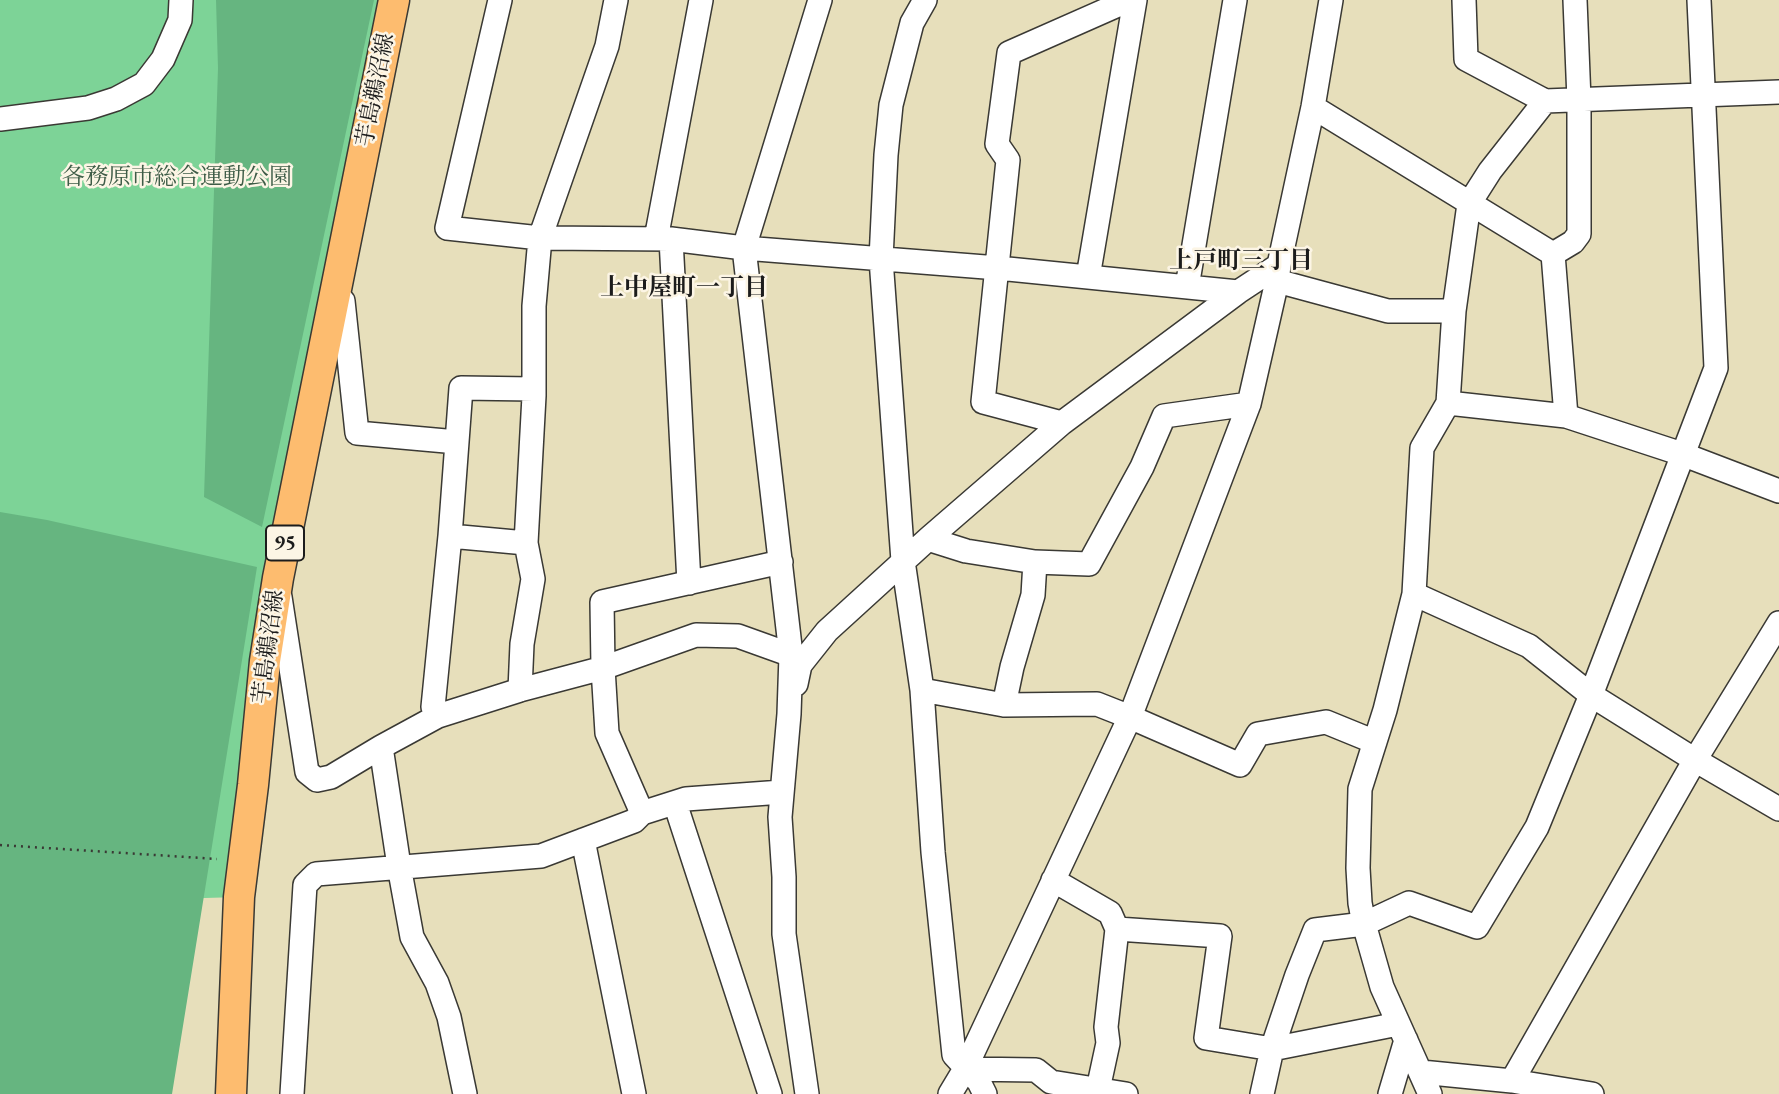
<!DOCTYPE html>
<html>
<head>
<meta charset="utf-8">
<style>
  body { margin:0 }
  canvas { display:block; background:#e7dfbb }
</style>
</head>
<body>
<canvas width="1779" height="1094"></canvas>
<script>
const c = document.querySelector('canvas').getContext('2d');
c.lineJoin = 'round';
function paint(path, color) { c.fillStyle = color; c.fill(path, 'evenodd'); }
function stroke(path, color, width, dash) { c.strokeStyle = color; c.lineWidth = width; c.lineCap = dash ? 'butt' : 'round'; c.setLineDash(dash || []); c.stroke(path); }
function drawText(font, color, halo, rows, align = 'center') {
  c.font = font + ' "EB Garamond","Noto Serif JP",serif'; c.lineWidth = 5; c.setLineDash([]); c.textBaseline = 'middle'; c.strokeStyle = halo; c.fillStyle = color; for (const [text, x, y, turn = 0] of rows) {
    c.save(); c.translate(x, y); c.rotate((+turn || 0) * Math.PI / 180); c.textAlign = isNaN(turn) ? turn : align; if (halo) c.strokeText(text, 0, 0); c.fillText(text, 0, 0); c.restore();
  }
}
paint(new Path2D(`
  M 0,0 L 394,0 L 278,578 L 239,897 L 0,904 Z`), '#7dd397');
paint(new Path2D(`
  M 216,0 L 374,0 L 262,527 L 204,497 L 218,68 Z
  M 0,512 L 47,520 L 257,567 L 172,1094 L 0,1094 Z`), '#66b580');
const minor = new Path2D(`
  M 500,0 L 447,228 L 540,238 L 671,239 L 744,248 L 998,268 L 1238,292
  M 925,0 L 912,23 L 891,105 L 886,155 L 881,259 L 903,561 L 922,690 L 933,852 L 954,1055 L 979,1082 L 985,1094
  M 1464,0 L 1466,59 L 1545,101
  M 1313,107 L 1553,254
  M 0,119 L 88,108 L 116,99 L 144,84 L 163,59 L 180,20 L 181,0
  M 656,239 L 701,0
  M 671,239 L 689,583
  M 1553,254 L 1573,242 L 1579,234 L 1579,100 L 1575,0
  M 1553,254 L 1566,416
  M 1088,277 L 1135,0
  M 1277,281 L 1388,311 L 1454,311
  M 1187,287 L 1235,0
  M 335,294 L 343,301 L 357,433 L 457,442
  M 1448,403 L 1566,416 L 1682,454 L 1779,491
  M 1062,423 L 983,402 L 1008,160 L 997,144 L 1009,53 L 1129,0
  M 450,536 L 461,388 L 534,389
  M 928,539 L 966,551 L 1035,562
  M 1414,594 L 1529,646 L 1591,695 L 1695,760 L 1779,809
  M 280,597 L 307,772 L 317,780 L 331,777 L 381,747 L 438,716 L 520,690 L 603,668 L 696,635 L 738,636 L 791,655
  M 796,684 L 800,665 L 827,631 L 928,539 L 1062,423 L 1238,292 L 1279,265
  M 520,690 L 522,644 L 533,579 L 526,543 L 534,396 L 534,306 L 540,238 L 607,46 L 616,0
  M 922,690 L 1004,705 L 1097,704 L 1130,717 L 1240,765 L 1258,734 L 1326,722 L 1375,742
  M 1004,705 L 1012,667 L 1033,595 L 1035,562 L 1089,564 L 1142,467 L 1164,416 L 1249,404
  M 438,716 L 433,707 L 450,536 L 526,543
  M 381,747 L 399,866 L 412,937 L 437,983 L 449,1017 L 465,1094
  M 675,803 L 770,1094
  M 642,813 L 607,733 L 603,668 L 602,602 L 781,562
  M 583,840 L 634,1094
  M 1053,880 L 1110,913 L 1117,929 L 1220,936 L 1206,1038 L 1272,1049 L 1297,975 L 1315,930 L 1364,924 L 1409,903 L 1477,927 L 1537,827 L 1591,695 L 1716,368 L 1699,0
  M 965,1069 L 1036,1070 L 1051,1082 L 1126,1094
  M 1421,1072 L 1512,1081 L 1592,1094
  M 1512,1081 L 1695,760 L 1779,623
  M 292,1094 L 305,885 L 316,874 L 541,856 L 634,821 L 642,813 L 686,799 L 782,792
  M 807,1094 L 784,934 L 784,877 L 780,817 L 789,714 L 791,655 L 744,248 L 820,0
  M 950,1094 L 965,1069 L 1130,717 L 1249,404 L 1277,281 L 1279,265 L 1313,107 L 1331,0
  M 1097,1094 L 1108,1043 L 1106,1027 L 1117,929
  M 1262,1094 L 1272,1049 L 1398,1024
  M 1390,1094 L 1406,1040
  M 1430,1094 L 1382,987 L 1364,924 L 1360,903 L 1358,868 L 1360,789 L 1385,710 L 1414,594 L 1422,448 L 1448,403 L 1454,311 L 1469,204 L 1490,171 L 1545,101 L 1779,92`);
const major = new Path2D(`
  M 231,1094 L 239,897 L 253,785 L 265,661 L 278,578 L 394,0`);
stroke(minor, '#3a3934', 26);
stroke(major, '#3a3934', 33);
stroke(new Path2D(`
  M 0,845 L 217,859`), '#3a3934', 2.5, [2, 5]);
stroke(minor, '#fff', 23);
stroke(major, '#fdbc6f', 30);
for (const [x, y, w] of [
  [285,543,38]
]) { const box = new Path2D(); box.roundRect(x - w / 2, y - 17.5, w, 35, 5); c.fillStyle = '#fcf5e5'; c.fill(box); stroke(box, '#1c1c1c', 2); }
drawText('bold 21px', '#1c1c1c', null, [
  ["95",285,543]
]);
drawText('23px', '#1c1c1c', '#fcf5e5', [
  ["芋島鵜沼線",376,90,-79],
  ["芋島鵜沼線",269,647,-83]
]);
drawText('23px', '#3e5c47', '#fcf5e5', [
  ["各務原市総合運動公園",177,178]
]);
drawText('bold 24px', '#1c1c1c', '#fcf5e5', [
  ["上戸町三丁目",1241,261],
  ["上中屋町一丁目",684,288]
]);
</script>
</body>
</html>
